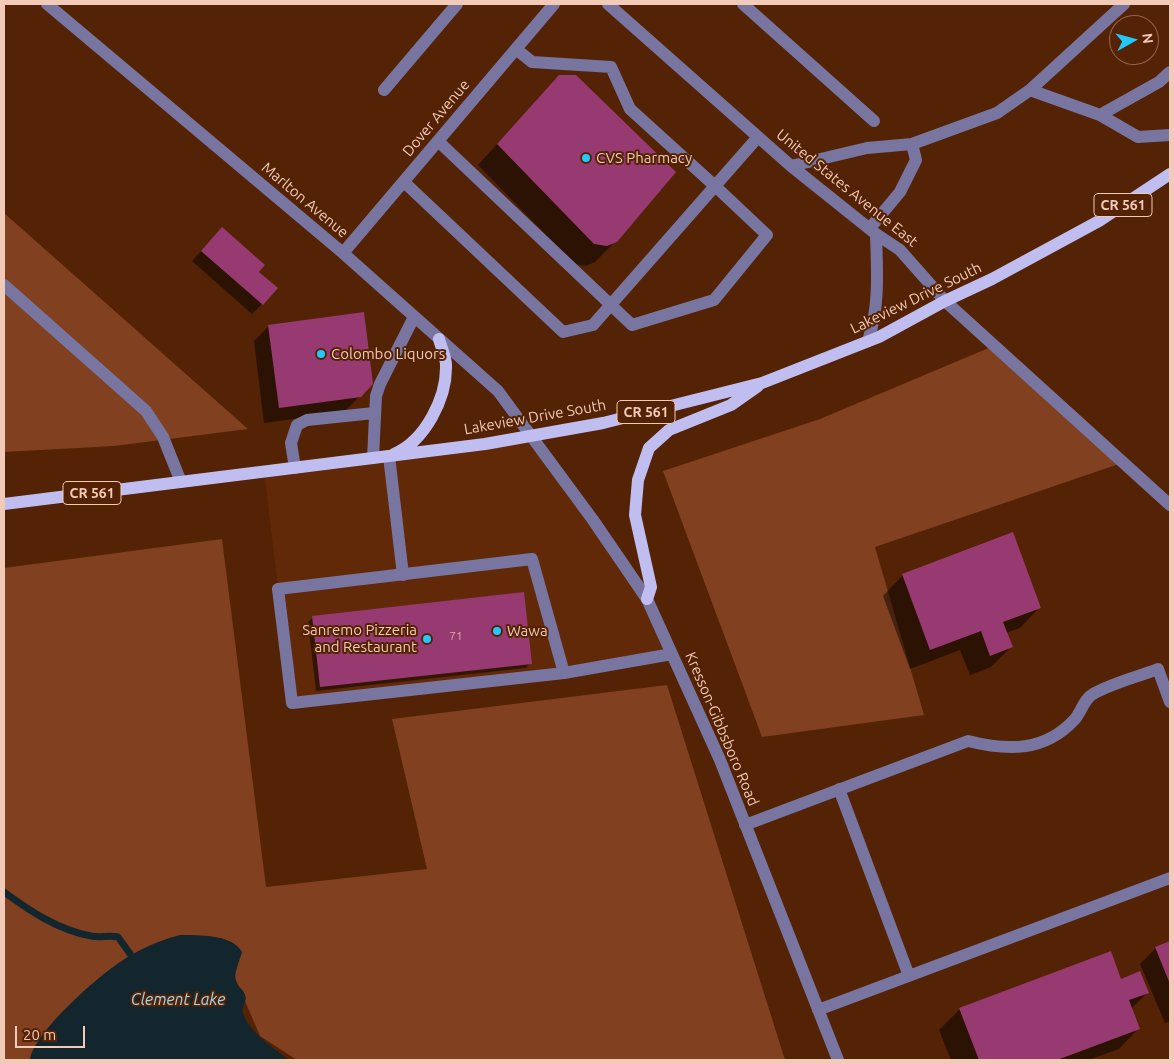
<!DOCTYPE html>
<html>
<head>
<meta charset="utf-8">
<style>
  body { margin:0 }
  #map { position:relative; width:1174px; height:1064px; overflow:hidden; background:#542205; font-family:Ubuntu,sans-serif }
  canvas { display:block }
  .frame { position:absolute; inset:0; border:5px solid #f2cab8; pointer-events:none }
  .north { position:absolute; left:1109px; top:15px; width:50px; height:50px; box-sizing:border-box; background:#542205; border:1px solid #93654d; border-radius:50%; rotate:83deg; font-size:14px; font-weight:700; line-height:20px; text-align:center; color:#f2cab8 }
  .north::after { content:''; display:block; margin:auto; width:18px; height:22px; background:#23c9fe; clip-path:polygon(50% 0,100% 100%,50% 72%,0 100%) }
  .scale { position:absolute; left:15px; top:1026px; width:70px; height:22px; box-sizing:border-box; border:2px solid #f2cab8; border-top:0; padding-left:6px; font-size:15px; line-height:18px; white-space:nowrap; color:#f2cab8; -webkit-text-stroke:4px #542205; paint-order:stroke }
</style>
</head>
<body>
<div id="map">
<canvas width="1174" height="1064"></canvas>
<div class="frame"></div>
<div class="north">N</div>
<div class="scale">20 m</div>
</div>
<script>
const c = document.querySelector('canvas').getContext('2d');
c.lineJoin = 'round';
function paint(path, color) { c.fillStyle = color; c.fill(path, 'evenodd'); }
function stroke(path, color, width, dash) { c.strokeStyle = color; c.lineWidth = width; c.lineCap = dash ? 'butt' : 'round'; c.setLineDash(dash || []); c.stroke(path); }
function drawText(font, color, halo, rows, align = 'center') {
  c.font = font + ' Ubuntu,sans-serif'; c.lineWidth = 4; c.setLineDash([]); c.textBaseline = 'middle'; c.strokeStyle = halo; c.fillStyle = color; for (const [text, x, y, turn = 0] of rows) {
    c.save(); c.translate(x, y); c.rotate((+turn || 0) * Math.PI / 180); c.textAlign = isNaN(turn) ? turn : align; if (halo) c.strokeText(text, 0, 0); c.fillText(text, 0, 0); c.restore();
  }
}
paint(new Path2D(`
  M 529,436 L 647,599 L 672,654 L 292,703 L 264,471 Z`), '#612908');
paint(new Path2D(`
  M 4,213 L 248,429 L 114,446 L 4,452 Z
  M 991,347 L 1122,463 L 875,547 L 924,715 L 762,737 L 663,471 L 820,419 Z
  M 222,539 L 266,887 L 427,869 L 392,719 L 667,685 L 785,1060 L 297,1060 L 260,1036 L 218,938 L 33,1060 L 4,1060 L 4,568 Z`), '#814120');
paint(new Path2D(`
  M 180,935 C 197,935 233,934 242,952 C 240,960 233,974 236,982 C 238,987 244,990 245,995 C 248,1001 241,1006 243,1013 C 247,1030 276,1050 289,1060 L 30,1060 C 33,1032 107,967 133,954 C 147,946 164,939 180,935 Z`), '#13262d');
paint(new Path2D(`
  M 559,76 L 616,241 L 595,262 L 586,266 L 574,264 L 478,165 Z
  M 222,228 L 258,272 L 262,304 L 252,314 L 192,261 Z
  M 269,326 L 360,396 L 344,412 L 264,423 L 254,341 Z
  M 903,575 L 1040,607 L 1020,628 L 1006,633 L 1011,647 L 991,667 L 970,675 L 960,650 L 910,669 L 883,596 Z
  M 313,617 L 530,663 L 526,668 L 316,691 L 308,622 Z
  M 1170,942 L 1170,1021 L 1165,1023 L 1140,964 L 1156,948 Z
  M 1120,980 L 1147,993 L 1131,1009 L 1139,1028 L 1119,1049 L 1088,1060 L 951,1060 L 939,1030 L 960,1009 Z`), '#0007');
stroke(new Path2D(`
  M 4,892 C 30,911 58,930 91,936 C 100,938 109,935 118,937 L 136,962`), '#13262d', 7);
paint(new Path2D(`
  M 559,75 L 576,75 L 676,172 L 617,242 L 607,246 L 594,244 L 497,144 Z
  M 222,227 L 265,265 L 259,272 L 278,288 L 263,305 L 201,251 Z
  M 364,312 L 373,384 L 361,397 L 279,408 L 268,325 Z
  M 1013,532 L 1041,608 L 1003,622 L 1013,647 L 990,656 L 981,631 L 930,650 L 902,574 Z
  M 524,592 L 532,664 L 320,687 L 312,616 Z
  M 1170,941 L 1170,984 L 1155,947 Z
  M 1111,951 L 1121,979 L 1140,971 L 1149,993 L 1129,1000 L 1140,1029 L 1057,1060 L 979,1060 L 959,1008 Z`), '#983a72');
stroke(new Path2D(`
  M 47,4 L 343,253 L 498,391 L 593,520 L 647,599 L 720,760 L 838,1060
  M 608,4 L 791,166 L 876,234 L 900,250 L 945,301 L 1170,505
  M 743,4 L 874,121
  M 384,90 L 457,4
  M 1030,90 L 1100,115 L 1159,82 L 1170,72
  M 1100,115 L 1138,137 L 1170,135
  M 438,141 L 632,325 L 714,300 L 767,235 L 715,186 L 758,137
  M 912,144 L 997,113 L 1030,90 L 1124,4
  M 791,166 L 867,148 L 912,144 L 916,160 L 900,192 L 870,228
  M 404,182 L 563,332 L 593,325 L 715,186 L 630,109 L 611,67 L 532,62 L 516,49
  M 343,253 L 554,4
  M 4,285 L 146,411 L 163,437 L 181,482
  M 868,341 C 880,306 877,270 876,234
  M 389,456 L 403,575
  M 373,458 L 376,396 L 380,384 L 414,317
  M 295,468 L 291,443 L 297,425 L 307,420 L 374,413
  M 564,673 L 532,559 L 278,589 L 292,703 L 564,673 L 672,654
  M 839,789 L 909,976
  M 745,825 L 968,741 C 1008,751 1045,752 1075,719 C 1081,712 1085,698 1093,694 C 1112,683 1137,677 1158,669 L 1170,702
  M 818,1010 L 1170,878`), '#7876a0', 12);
stroke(new Path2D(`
  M 394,454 C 425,441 447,398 446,365 C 446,357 441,347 439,339
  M 4,504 L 485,444 L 603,423 L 762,383 L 879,337 L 945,301 L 992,279 L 1099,221 L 1170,174
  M 647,599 L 651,587 L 635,515 L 638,480 L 649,448 L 669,430 L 731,405 L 758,386`), '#c0bef1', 12);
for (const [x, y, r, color] of [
  [586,158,5,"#23c9fe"],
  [321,354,5,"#23c9fe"],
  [497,631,5,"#23c9fe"],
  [427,639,5,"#23c9fe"]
]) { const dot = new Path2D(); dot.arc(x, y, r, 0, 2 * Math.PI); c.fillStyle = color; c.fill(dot); stroke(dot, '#542205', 2); }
drawText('12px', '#dca6a6', null, [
  ["71",456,636]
]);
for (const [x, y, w] of [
  [1123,205,58],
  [646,412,58],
  [92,493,58]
]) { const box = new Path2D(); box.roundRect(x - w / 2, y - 11.5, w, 23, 4); c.fillStyle = '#542205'; c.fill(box); stroke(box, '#f2cab8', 1); }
drawText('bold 14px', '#f2cab8', null, [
  ["CR 561",1123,205],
  ["CR 561",646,412],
  ["CR 561",92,493]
]);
drawText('15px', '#f2cab8', '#542205', [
  ["Dover Avenue",436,118,-50],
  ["United States Avenue East",847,188,39],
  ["Marlton Avenue",305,200,40],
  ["Lakeview Drive South",916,298,-26],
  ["Lakeview Drive South",535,417,-10],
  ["Kresson-Gibbsboro Road",722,729,67]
]);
drawText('15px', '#f2cab8', '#542205', [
  ["CVS Pharmacy",596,158],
  ["Colombo Liquors",331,354],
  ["Sanremo Pizzeria",417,630,"right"],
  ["and Restaurant",417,647,"right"],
  ["Wawa",507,631]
], 'left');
drawText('italic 16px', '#9ed8f1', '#542205', [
  ["Clement Lake",178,1000]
]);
</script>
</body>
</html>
